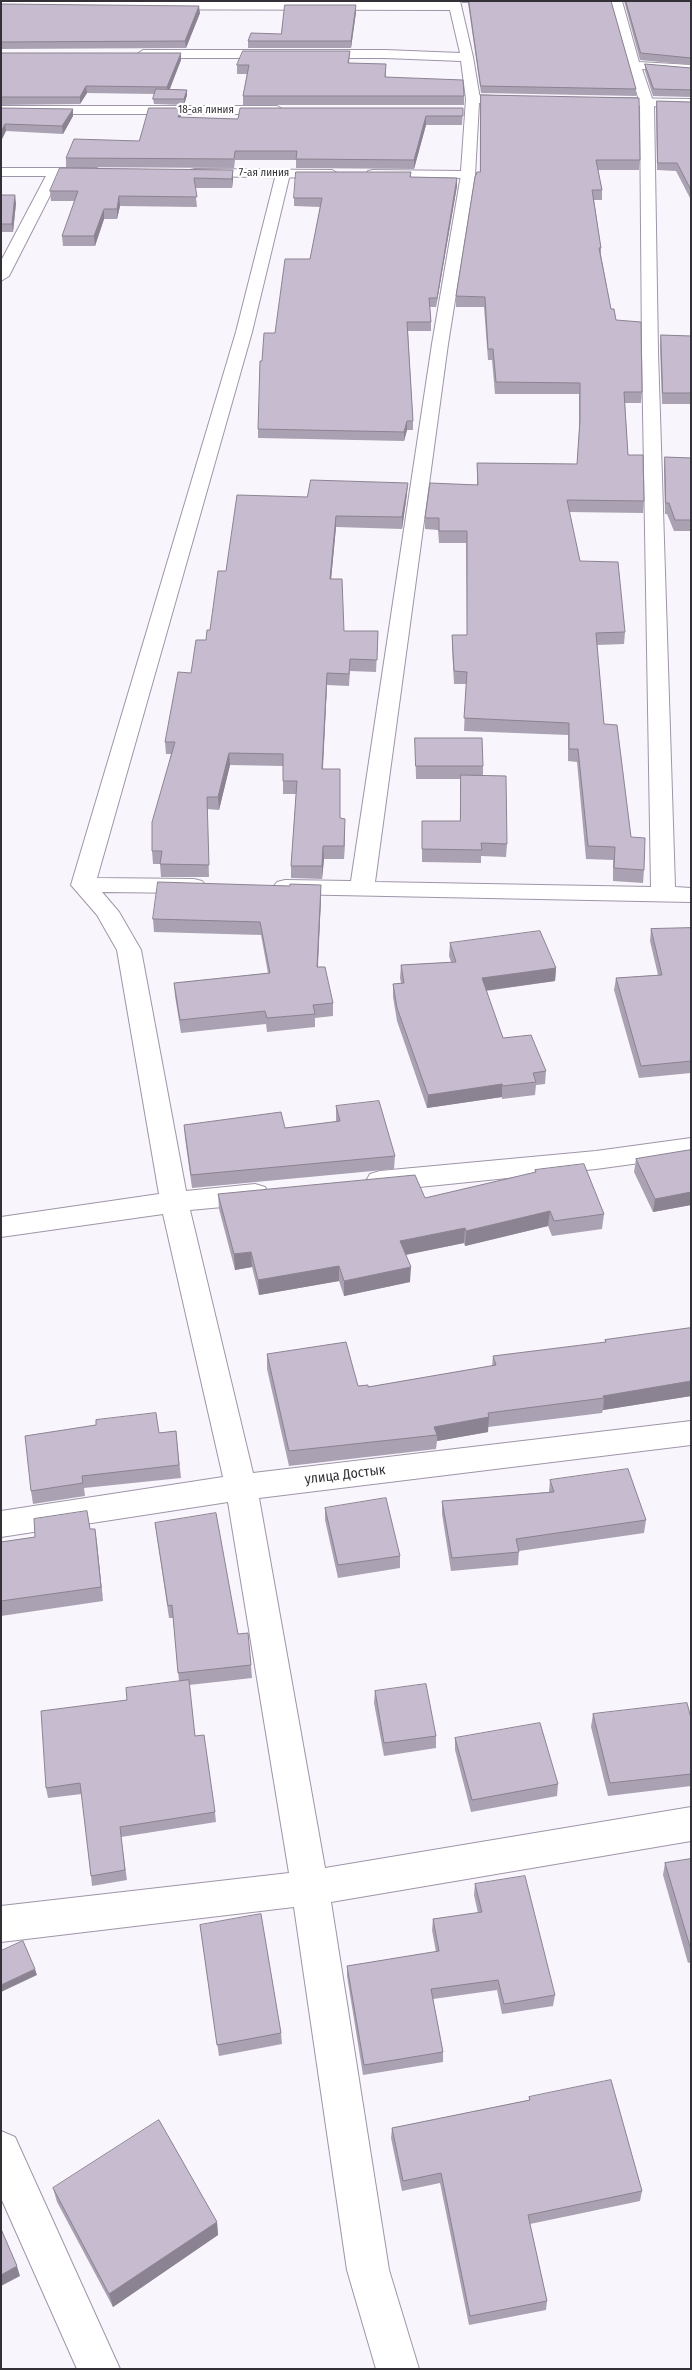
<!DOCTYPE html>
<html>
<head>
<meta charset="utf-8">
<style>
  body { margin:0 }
  #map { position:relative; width:692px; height:2370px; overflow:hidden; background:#f9f5fd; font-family:"Fira Sans Condensed",sans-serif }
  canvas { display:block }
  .frame { position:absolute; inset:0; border:2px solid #343037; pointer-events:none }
</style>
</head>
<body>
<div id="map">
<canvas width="692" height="2370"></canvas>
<div class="frame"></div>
</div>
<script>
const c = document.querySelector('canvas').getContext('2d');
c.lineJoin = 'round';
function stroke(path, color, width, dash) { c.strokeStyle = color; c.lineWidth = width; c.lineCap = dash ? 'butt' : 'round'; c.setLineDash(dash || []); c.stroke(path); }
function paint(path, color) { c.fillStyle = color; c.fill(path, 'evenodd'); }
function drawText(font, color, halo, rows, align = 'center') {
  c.font = font + ' "Fira Sans Condensed",sans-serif'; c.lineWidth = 4.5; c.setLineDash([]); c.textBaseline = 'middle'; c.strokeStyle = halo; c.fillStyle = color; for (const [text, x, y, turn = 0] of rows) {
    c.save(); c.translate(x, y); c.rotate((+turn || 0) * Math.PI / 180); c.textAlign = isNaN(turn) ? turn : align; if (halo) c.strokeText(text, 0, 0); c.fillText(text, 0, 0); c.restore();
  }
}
const minor = new Path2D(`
  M 1,1 L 460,1 L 473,57 L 480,99 L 473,103 L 466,99 L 461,61 L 385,58 L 143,58 L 137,54 L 143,50 L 385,50 L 460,53 L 450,10 L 1,9 Z
  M 610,1 L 622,1 L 639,62 L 691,65 L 691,73 L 642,69 L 654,104 L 658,352 L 675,887 L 691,888 L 691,902 L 285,894 L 277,892 L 273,887 L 277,882 L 285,880 L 351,881 L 432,344 L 461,175 L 468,171 L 475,175 L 448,344 L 375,882 L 651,887 L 642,352 L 640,104 Z
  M 1,106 L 277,106 L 284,110 L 277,114 L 1,114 Z
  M 55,168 L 62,172 L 9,276 L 1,281 L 1,261 L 48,172 Z
  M 283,170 L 290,174 L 252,332 L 97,878 L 194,879 L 202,881 L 206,886 L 202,891 L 194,893 L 102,892 L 119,912 L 141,950 L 186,1191 L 255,1184 L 265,1187 L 269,1194 L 265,1201 L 255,1204 L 190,1210 L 253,1473 L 691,1421 L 691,1445 L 259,1498 L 325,1868 L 691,1807 L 691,1841 L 331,1902 L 389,2270 L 419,2369 L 376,2369 L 347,2270 L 294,1907 L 1,1942 L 1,1906 L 289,1873 L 228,1502 L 1,1537 L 1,1511 L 223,1477 L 163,1214 L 1,1237 L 1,1217 L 159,1194 L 117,950 L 97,915 L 71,885 L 236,332 L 276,174 Z
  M 691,1138 L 691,1156 L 596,1169 L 380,1191 L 370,1188 L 366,1181 L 370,1174 L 380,1171 L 596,1151 Z
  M 1,2131 L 15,2137 L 120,2369 L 77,2369 L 1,2198 Z`);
const tertiary = new Path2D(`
  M 473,95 L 519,97 L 526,101 L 519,105 L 479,103 L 475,175 L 473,178 L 368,177 L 366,174 L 368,171 L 373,170 L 461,171 L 466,99 Z
  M 602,98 L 691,99 L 691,107 L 597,105 L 595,102 L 597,99 Z
  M 1,168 L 97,168 L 104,172 L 97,176 L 1,176 Z
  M 195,169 L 332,170 L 339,174 L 332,178 L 190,176 L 188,173 L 190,170 Z`);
stroke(minor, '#9f95a8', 2);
stroke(tertiary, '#9f95a8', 2);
paint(minor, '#fff');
paint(tertiary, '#fff');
paint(new Path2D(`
  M 462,1 L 611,1 L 636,89 L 636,96 L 481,93 L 468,3 L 462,3 Z
  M 624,1 L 691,1 L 691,65 L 640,60 Z
  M 1,4 L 200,13 L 186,48 L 1,49 Z
  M 356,12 L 351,48 L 248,48 L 248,41 L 281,34 Z
  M 350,51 L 349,63 L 386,72 L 386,77 L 464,96 L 464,105 L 243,105 L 243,96 L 247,74 L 237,74 L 237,65 Z
  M 1,53 L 181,60 L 169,89 L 187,90 L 187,95 L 184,105 L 154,104 L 153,99 L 155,94 L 87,93 L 80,104 L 1,105 Z
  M 645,64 L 691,68 L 691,97 L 653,96 L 645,71 Z
  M 481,95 L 640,160 L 639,170 L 598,170 L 602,190 L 602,200 L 594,200 L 601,248 L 601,255 L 611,309 L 642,392 L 641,403 L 625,403 L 628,455 L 644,501 L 643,513 L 569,512 L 580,561 L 625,632 L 624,644 L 597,645 L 604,724 L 631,837 L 644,870 L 643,883 L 613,881 L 613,860 L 586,859 L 577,762 L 568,761 L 568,735 L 464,731 L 466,684 L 454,684 L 452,647 L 452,635 L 467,635 L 466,543 L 439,543 L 438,530 L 425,529 L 425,518 L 477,485 L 477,463 L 577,464 L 579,432 L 579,394 L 495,394 L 492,360 L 488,360 L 484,307 L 456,307 L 456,296 L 480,172 Z
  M 657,101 L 691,102 L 691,200 L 676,171 L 657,170 L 656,108 Z
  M 1,108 L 73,116 L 63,134 L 6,131 L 2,139 L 1,139 Z
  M 181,108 L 181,118 L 238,119 L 463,108 L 462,125 L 426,125 L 414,169 L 296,168 L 296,160 L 235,160 L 234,168 L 66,167 L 66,158 L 139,141 Z
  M 233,170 L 233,179 L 232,188 L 195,188 L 197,207 L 120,206 L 117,219 L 104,219 L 95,246 L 63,246 L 62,236 L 75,201 L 51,201 L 50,191 Z
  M 411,172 L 411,177 L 457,178 L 457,186 L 436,307 L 430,307 L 431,322 L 431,331 L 408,331 L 413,421 L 413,430 L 407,430 L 404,441 L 258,438 L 258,429 L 275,333 L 310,259 L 320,207 L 294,206 L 294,198 Z
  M 1,195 L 16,203 L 13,232 L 1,232 Z
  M 661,335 L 691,336 L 691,404 L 662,404 L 660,346 Z
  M 665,457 L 691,458 L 691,531 L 674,531 L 667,514 L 665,514 L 664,468 Z
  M 407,494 L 402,529 L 336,527 L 331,579 L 344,631 L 378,631 L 376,672 L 350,671 L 349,686 L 327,685 L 323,769 L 340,818 L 345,831 L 344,859 L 324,859 L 322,879 L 291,878 L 291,866 L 296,794 L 283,794 L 283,766 L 230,765 L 219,810 L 207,809 L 209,877 L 161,877 L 160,864 L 153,864 L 152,851 L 171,754 L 166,754 L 165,742 L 191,673 L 206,640 L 210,630 L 226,571 L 307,497 Z
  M 415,738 L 483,766 L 483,775 L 507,844 L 506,857 L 481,856 L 481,863 L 422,862 L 422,821 L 460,821 L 461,779 L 416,779 Z
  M 321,898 L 318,967 L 333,1003 L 333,1016 L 315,1018 L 315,1027 L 267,1032 L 266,1024 L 181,1033 L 175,996 L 174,983 L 268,973 L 261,935 L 154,932 L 153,919 Z
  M 691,928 L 691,1073 L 639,1078 L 614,990 L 616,978 L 658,975 L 650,941 L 651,929 Z
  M 450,943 L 556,968 L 555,981 L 486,991 L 503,1038 L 546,1071 L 545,1084 L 536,1085 L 535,1095 L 502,1099 L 502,1097 L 427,1108 L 397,1021 L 393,997 L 393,984 L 401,983 L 400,978 L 401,965 L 451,962 L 449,956 Z
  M 336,1106 L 395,1156 L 394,1169 L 192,1188 L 185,1138 L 184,1125 L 285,1128 L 336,1122 Z
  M 691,1150 L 691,1205 L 653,1212 L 634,1172 L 636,1159 Z
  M 535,1170 L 604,1214 L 602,1229 L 552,1236 L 548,1226 L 465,1246 L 464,1243 L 406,1255 L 410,1282 L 344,1296 L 339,1281 L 259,1295 L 252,1267 L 235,1270 L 219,1209 L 218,1194 L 425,1198 L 535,1173 Z
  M 691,1328 L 691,1396 L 603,1410 L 602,1413 L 488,1427 L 488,1432 L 437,1441 L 436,1449 L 289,1466 L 267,1369 L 267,1354 L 358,1386 L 368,1387 L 492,1366 L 493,1356 L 605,1343 L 605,1340 Z
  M 176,1431 L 181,1478 L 84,1488 L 85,1496 L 33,1504 L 31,1491 L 159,1433 Z
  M 550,1480 L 646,1520 L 644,1533 L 519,1551 L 518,1565 L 451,1571 L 442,1514 L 442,1501 L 549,1492 Z
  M 325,1508 L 400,1556 L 400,1568 L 338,1578 L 325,1520 Z
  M 155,1523 L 238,1634 L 251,1665 L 252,1678 L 189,1685 L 195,1736 L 215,1812 L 216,1822 L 121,1837 L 127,1880 L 92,1886 L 91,1876 L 82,1794 L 48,1798 L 46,1788 L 127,1700 L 179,1681 L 173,1618 L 169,1618 Z
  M 95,1529 L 103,1601 L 1,1616 L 1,1542 Z
  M 375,1691 L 436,1736 L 436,1748 L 384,1756 L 374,1703 Z
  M 593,1714 L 691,1718 L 691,1786 L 608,1796 L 591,1727 Z
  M 455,1738 L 558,1784 L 557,1796 L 471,1812 L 455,1750 Z
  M 691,1859 L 691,1962 L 688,1963 L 663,1875 L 665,1863 Z
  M 475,1884 L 555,1995 L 553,2006 L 502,2014 L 497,1990 L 433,1999 L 443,2052 L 443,2062 L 363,2075 L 347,1976 L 347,1966 L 436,1952 L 432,1930 L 433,1919 L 478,1913 L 474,1895 Z
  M 200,1925 L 281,2033 L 282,2044 L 219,2056 Z
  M 529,2097 L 642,2191 L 640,2201 L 530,2224 L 547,2301 L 546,2310 L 469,2325 L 440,2183 L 402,2191 L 391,2138 L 392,2128 L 529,2100 Z
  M 53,2188 L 217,2222 L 218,2235 L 113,2307 L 57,2202 Z`), '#aaa1b2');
paint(new Path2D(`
  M 356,5 L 356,12 L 351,48 L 351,41 Z
  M 199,6 L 200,13 L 186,48 L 185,41 Z
  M 181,53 L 181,60 L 168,94 L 167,87 Z
  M 86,86 L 87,93 L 80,104 L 80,97 Z
  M 187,90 L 187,95 L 184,105 L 184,99 Z
  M 181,108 L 181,116 L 178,126 L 178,117 Z
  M 73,109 L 73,116 L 63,134 L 62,126 Z
  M 426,116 L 426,125 L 414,169 L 414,160 Z
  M 5,124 L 6,131 L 2,139 L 1,132 Z
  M 233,170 L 233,179 L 232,188 L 232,179 Z
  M 457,178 L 457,186 L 436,307 L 437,298 Z
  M 15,195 L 16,203 L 13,232 L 12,224 Z
  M 119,196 L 120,206 L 117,219 L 117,209 Z
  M 104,209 L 104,219 L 95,246 L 94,236 Z
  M 407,421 L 407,430 L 404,441 L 404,432 Z
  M 408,483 L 407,494 L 402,529 L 402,517 Z
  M 336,516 L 336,527 L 330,591 L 330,579 Z
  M 327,673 L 327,685 L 322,781 L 322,769 Z
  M 229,753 L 230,765 L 219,810 L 218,797 Z
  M 345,819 L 345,831 L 344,859 L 344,846 Z
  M 323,846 L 324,859 L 322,879 L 322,866 Z
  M 321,885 L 321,898 L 317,980 L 317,967 Z
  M 556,968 L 555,981 L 481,991 L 482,978 Z
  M 502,1084 L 502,1097 L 427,1108 L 428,1095 Z
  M 691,1192 L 691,1205 L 653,1212 L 655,1199 Z
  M 550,1211 L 548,1226 L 465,1246 L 466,1231 Z
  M 465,1228 L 464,1243 L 399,1256 L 400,1241 Z
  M 251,1252 L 252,1267 L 235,1270 L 234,1254 Z
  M 339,1266 L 339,1281 L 259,1295 L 258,1280 Z
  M 411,1267 L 410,1282 L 344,1296 L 344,1281 Z
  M 691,1381 L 691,1396 L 603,1410 L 604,1398 L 603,1396 Z
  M 489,1417 L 488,1432 L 437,1441 L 437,1435 L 434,1427 Z
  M 95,1529 L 97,1543 L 103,1601 L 101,1587 Z
  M 35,1969 L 37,1975 L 1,1992 L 1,1985 Z
  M 217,2222 L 218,2235 L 113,2307 L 109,2294 Z
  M 17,2266 L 20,2276 L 1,2286 L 1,2275 Z`), '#8b8391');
const building = new Path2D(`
  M 469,1 L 611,1 L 636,89 L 481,86 Z
  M 626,1 L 691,1 L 691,58 L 641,53 Z
  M 1,4 L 199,6 L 185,41 L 1,42 Z
  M 285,5 L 356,5 L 351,41 L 248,41 L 251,33 L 281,34 Z
  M 243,51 L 350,51 L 348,63 L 386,64 L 385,77 L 463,80 L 464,96 L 243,96 L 249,65 L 237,65 Z
  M 1,53 L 181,53 L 167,87 L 86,86 L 80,97 L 1,97 Z
  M 645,64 L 691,68 L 691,90 L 654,89 Z
  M 156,89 L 187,90 L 184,99 L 153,99 Z
  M 481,95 L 639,98 L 640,160 L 596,160 L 602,190 L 592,190 L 601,248 L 599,248 L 611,309 L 614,309 L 616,320 L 641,322 L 642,392 L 624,392 L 628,455 L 643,455 L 644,501 L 567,500 L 580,561 L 618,562 L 625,632 L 596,633 L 604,724 L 617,725 L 631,837 L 645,838 L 644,870 L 614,868 L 615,847 L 588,846 L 578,749 L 569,749 L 569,723 L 464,718 L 467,672 L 454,671 L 452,635 L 467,635 L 467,531 L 439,531 L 439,518 L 425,518 L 430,483 L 478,485 L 477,463 L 577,464 L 580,420 L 580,383 L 496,382 L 493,349 L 488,349 L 485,297 L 456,296 L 475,177 L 477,172 L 480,172 Z
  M 657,101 L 691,102 L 691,190 L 677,163 L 658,163 Z
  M 1,108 L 73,109 L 62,126 L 5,124 L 1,132 Z
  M 149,108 L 181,108 L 178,117 L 238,119 L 240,108 L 463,108 L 463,116 L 426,116 L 414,160 L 296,159 L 297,151 L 235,151 L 234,159 L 66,158 L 74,139 L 139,141 Z
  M 60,168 L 233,170 L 232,179 L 194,178 L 197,197 L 119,196 L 117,209 L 104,209 L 94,236 L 62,236 L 78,191 L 50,191 Z
  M 296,172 L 411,172 L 410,177 L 457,178 L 437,298 L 429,298 L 431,322 L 407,322 L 413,421 L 407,421 L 404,432 L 258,429 L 260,361 L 262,361 L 264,333 L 275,333 L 285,259 L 310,259 L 322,198 L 294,198 Z
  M 1,195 L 15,195 L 12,224 L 1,224 Z
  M 661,335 L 691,336 L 691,393 L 663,393 Z
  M 665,457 L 691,458 L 691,520 L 675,520 L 669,503 L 666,503 Z
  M 311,480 L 408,483 L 402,517 L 336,516 L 330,579 L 342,579 L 344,631 L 378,631 L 377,660 L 350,659 L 349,674 L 327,673 L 322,769 L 340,769 L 340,818 L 345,819 L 344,846 L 323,846 L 322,866 L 291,866 L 297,781 L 283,781 L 283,754 L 229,753 L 218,797 L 207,797 L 209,865 L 160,864 L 162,851 L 152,851 L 152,822 L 175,742 L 165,742 L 178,672 L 191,673 L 196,640 L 206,640 L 207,630 L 210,630 L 218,571 L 226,571 L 237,495 L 307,497 Z
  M 415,738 L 482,738 L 483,766 L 416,766 Z
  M 461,775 L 506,776 L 507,844 L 481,843 L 482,850 L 422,849 L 422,821 L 460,821 Z
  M 158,882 L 290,886 L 290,884 L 321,885 L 317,967 L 325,967 L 333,1003 L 313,1005 L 315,1014 L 267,1018 L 265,1011 L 180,1020 L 174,983 L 270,973 L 260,922 L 153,919 Z
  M 691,928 L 691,1061 L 641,1066 L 616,978 L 662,975 L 651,929 Z
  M 540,931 L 556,968 L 482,978 L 503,1038 L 531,1035 L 546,1071 L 533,1073 L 536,1082 L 503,1086 L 502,1084 L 428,1095 L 397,1008 L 393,984 L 404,983 L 401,965 L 456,962 L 450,943 Z
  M 379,1101 L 395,1156 L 191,1175 L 184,1125 L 281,1112 L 285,1128 L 340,1121 L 336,1106 Z
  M 691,1150 L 691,1192 L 655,1199 L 636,1159 Z
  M 584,1164 L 604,1214 L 554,1221 L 550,1211 L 466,1231 L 465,1228 L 400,1241 L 411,1267 L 344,1281 L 339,1266 L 258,1280 L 251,1252 L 234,1254 L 218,1194 L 415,1175 L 425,1198 L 536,1172 L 535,1170 Z
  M 691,1328 L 691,1381 L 603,1396 L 604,1398 L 488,1413 L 489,1417 L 434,1427 L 437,1435 L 289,1451 L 267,1354 L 346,1342 L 358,1386 L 368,1385 L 368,1387 L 496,1365 L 493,1356 L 606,1342 L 605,1340 Z
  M 156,1413 L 159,1433 L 176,1431 L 179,1465 L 82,1476 L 83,1483 L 31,1491 L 25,1436 L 96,1425 L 96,1420 Z
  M 628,1469 L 646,1520 L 516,1539 L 519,1552 L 452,1558 L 442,1501 L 554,1492 L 550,1480 Z
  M 386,1498 L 400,1556 L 338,1565 L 325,1508 Z
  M 87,1511 L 90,1529 L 95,1529 L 101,1587 L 1,1601 L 1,1542 L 35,1537 L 34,1519 Z
  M 216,1513 L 238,1634 L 248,1633 L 251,1665 L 178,1673 L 172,1605 L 168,1606 L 155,1523 Z
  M 189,1680 L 195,1736 L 204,1735 L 215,1812 L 120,1827 L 125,1870 L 91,1876 L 80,1783 L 46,1788 L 41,1711 L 127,1700 L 126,1688 Z
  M 426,1684 L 436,1736 L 384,1743 L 375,1691 Z
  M 687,1703 L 691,1718 L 691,1774 L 610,1783 L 593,1714 Z
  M 540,1723 L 558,1784 L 472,1800 L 455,1738 Z
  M 691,1859 L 691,1950 L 665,1863 Z
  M 525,1876 L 555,1995 L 504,2004 L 498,1980 L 431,1989 L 443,2052 L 364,2065 L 347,1966 L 439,1951 L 433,1919 L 482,1912 L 475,1884 Z
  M 261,1914 L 281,2033 L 217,2045 L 200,1925 Z
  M 23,1941 L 35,1969 L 1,1985 L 1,1951 Z
  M 611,2080 L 642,2191 L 528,2215 L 547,2301 L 470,2316 L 441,2173 L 403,2181 L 392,2128 L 530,2100 L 529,2097 Z
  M 159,2120 L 217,2222 L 109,2294 L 53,2188 Z
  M 1,2229 L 17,2266 L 1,2275 Z`);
paint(building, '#c6bbcf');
stroke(building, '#8b8391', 1);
drawText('11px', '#343037', '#fff', [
  ["18-ая линия",206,110],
  ["7-ая линия",264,173]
]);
drawText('14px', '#343037', '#fff', [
  ["улица Достык",345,1475,-7]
]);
</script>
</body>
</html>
